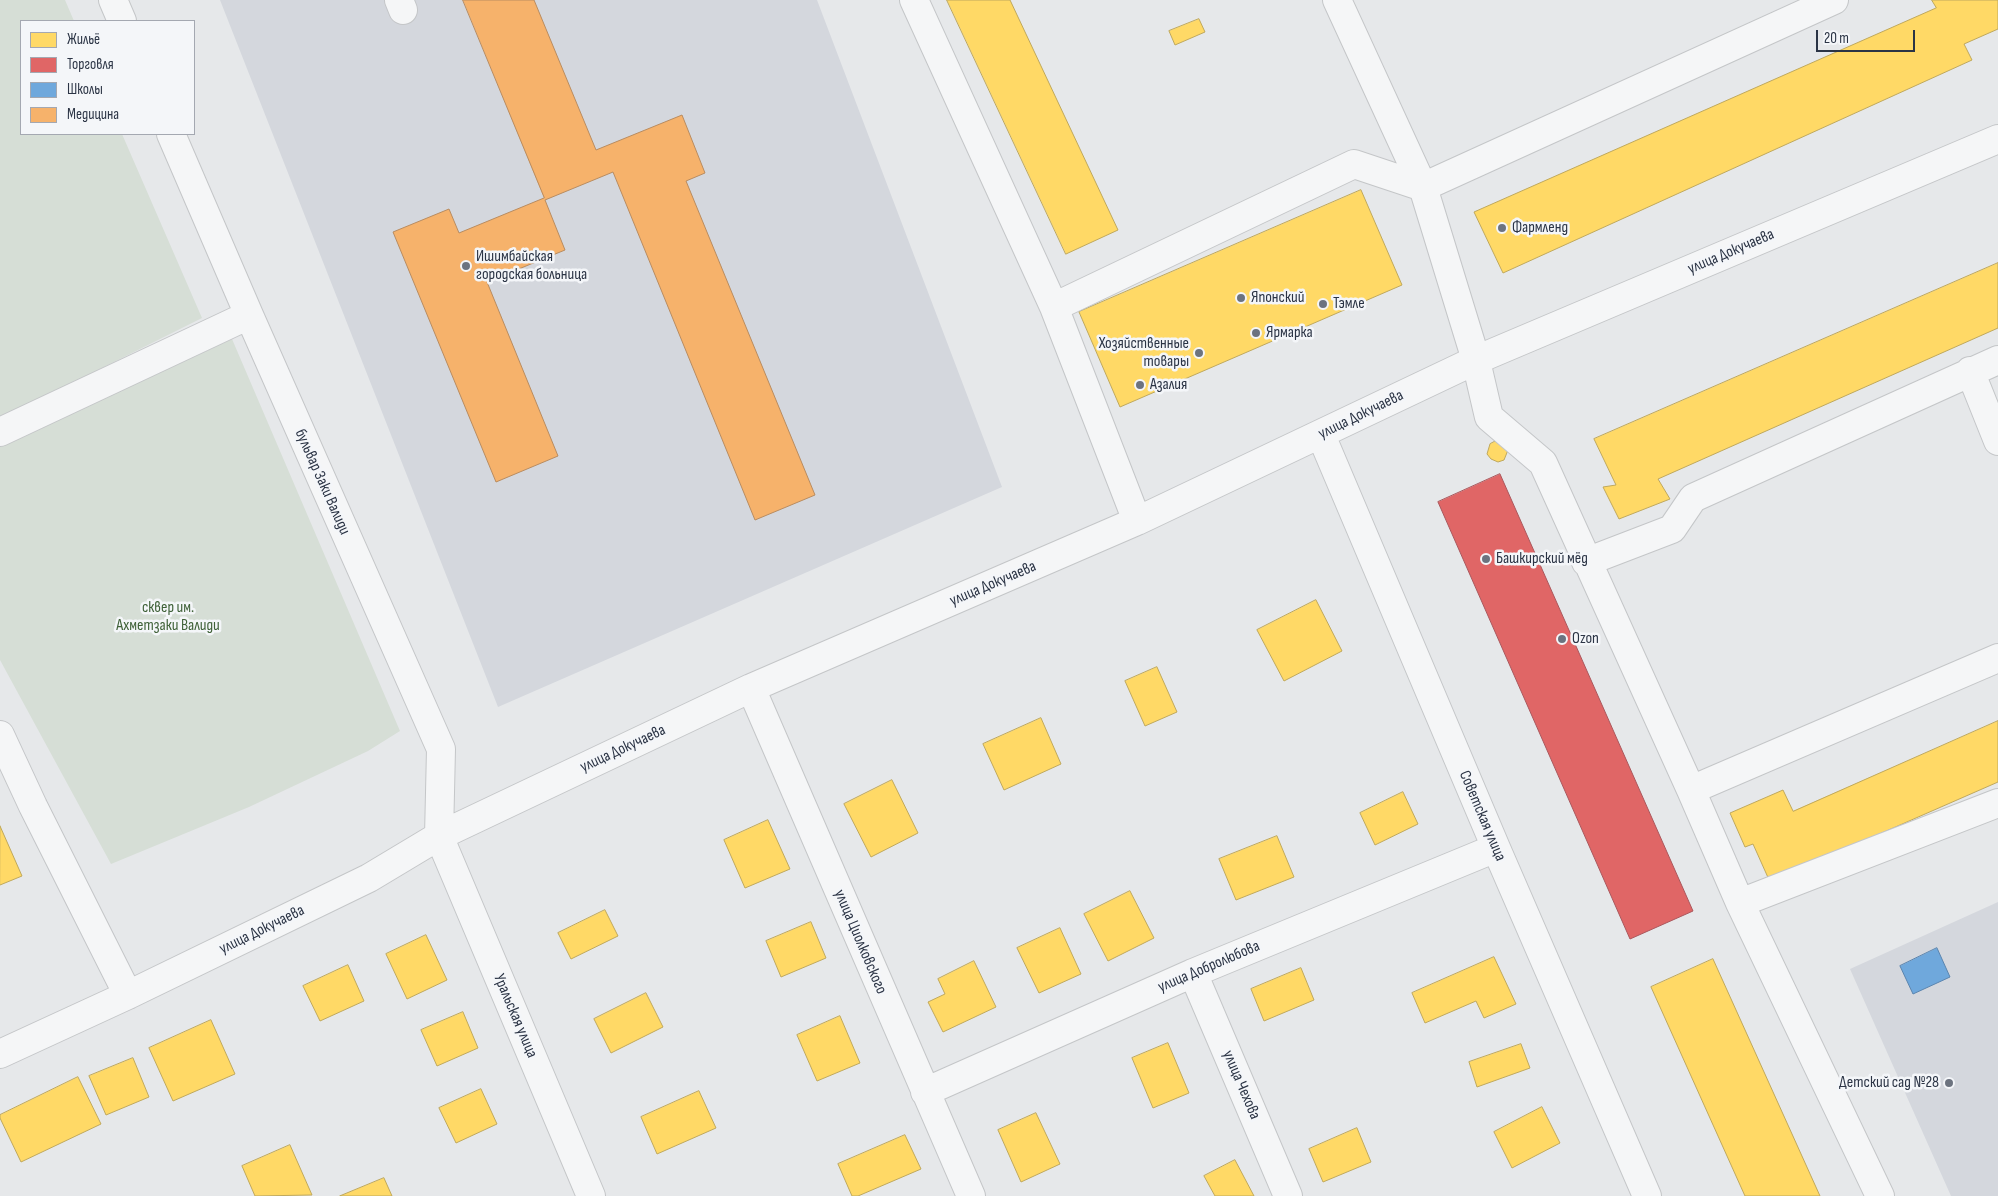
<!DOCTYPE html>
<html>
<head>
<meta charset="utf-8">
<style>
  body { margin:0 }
  #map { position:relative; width:1998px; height:1196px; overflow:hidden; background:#e6e8ea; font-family:"Sofia Sans Condensed",sans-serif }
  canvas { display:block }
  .legend { position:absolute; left:20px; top:20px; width:175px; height:115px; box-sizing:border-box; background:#f4f6f9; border:1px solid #a4a8b1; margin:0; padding:6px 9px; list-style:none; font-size:15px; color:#2b3445 }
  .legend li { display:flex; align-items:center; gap:10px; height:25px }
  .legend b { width:25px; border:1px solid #a4a8b1 }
  .scale { position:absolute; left:1816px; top:30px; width:99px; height:22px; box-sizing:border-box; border:2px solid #2b3445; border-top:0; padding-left:6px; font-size:15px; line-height:18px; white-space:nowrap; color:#2b3445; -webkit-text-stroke:4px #f4f6f9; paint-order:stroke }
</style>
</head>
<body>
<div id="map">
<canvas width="1998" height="1196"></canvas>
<ul class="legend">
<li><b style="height:14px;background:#ffd966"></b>Жильё</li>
<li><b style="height:14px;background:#e06666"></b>Торговля</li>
<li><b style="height:14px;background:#6fa8dc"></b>Школы</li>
<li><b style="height:14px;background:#f6b26b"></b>Медицина</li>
</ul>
<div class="scale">20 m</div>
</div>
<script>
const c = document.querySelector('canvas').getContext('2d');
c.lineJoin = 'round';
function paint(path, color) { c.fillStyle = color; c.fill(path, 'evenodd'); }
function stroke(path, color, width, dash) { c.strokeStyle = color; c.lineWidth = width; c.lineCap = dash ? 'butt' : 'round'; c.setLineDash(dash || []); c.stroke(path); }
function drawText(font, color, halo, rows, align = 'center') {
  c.font = font + ' "Sofia Sans Condensed",sans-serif'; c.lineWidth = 5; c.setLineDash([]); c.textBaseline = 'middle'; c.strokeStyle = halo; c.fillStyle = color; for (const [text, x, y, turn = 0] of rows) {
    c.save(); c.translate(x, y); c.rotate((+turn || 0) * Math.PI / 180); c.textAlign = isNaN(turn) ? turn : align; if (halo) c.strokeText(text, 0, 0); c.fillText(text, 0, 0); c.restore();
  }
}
paint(new Path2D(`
  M 220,0 L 817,0 L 1002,487 L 498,707 Z
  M 1998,902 L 1998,1196 L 1951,1196 L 1850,969 Z`), '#d4d7dd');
paint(new Path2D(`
  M 0,0 L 65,0 L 74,21 L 21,21 L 21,134 L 122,134 L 202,318 L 0,419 Z
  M 232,339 L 400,731 L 368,751 L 249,807 L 111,864 L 0,660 L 0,447 Z`), '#d6ded6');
const homes = new Path2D(`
  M 947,0 L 1010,0 L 1118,230 L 1066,254 Z
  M 1932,0 L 1998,0 L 1998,29 L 1964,44 L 1972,60 L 1503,273 L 1474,212 L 1936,8 Z
  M 1199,19 L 1205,32 L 1175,45 L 1169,31 Z
  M 1361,190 L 1402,285 L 1120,407 L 1079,312 Z
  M 1998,263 L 1998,328 L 1658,479 L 1670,499 L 1619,519 L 1603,487 L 1616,485 L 1594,439 Z
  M 1496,441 L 1508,450 L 1504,460 L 1498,462 L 1491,459 L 1487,454 L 1490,444 Z
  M 1316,600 L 1342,651 L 1284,681 L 1257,630 Z
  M 1157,667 L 1177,712 L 1145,726 L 1125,681 Z
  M 1041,718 L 1061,764 L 1004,790 L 983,744 Z
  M 1998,721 L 1998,782 L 1770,882 L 1753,844 L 1745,847 L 1730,813 L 1783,790 L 1793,811 Z
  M 892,780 L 918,833 L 871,857 L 844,804 Z
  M 1403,792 L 1418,824 L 1375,845 L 1360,813 Z
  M 768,820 L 790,869 L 745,888 L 724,840 Z
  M 0,826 L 22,876 L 0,885 Z
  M 1277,836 L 1294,877 L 1236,900 L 1219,859 Z
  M 1130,891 L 1154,938 L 1108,961 L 1084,914 Z
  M 605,910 L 618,936 L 571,959 L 558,933 Z
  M 811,922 L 826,958 L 781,977 L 766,941 Z
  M 1060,928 L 1081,974 L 1039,993 L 1017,948 Z
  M 426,935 L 447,980 L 407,999 L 386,954 Z
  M 1494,957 L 1516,1004 L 1484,1018 L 1476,1001 L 1425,1023 L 1412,993 Z
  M 1713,959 L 1820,1196 L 1745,1196 L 1651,987 Z
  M 974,961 L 996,1007 L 943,1032 L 928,1002 L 945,994 L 938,979 Z
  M 348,965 L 364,1001 L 320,1021 L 303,986 Z
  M 1301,968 L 1314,1000 L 1264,1021 L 1251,989 Z
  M 646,993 L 663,1027 L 611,1053 L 594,1019 Z
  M 463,1012 L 478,1048 L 437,1066 L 421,1030 Z
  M 840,1016 L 860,1063 L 817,1081 L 797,1035 Z
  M 211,1020 L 235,1074 L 173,1101 L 149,1048 Z
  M 1168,1043 L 1189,1093 L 1153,1108 L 1132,1058 Z
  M 1521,1044 L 1530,1068 L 1477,1087 L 1469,1062 Z
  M 133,1058 L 149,1097 L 106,1115 L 89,1076 Z
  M 78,1077 L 101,1124 L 21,1162 L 0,1118 L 0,1115 Z
  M 481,1089 L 497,1124 L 456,1143 L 439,1108 Z
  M 699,1091 L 716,1128 L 657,1154 L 641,1117 Z
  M 1542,1107 L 1560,1143 L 1512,1168 L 1494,1132 Z
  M 1036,1113 L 1060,1164 L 1021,1182 L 998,1130 Z
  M 1357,1128 L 1371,1162 L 1323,1182 L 1309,1149 Z
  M 905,1135 L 921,1169 L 858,1196 L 852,1196 L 838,1164 Z
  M 290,1145 L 312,1195 L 255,1196 L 242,1166 Z
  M 1235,1160 L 1254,1196 L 1215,1196 L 1204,1176 Z
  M 384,1178 L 392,1196 L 340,1196 Z`);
paint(homes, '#ffd966');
stroke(homes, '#bfa85c', 1);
const shops = new Path2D(`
  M 1500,474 L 1693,911 L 1630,939 L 1438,502 Z`);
paint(shops, '#e06666');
stroke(shops, '#aa575c', 1);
const schools = new Path2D(`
  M 1937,948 L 1950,977 L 1913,994 L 1900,966 Z`);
paint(schools, '#6fa8dc');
stroke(schools, '#5b85af', 1);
const health = new Path2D(`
  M 463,0 L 534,0 L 596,150 L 682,115 L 705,173 L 686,181 L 815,495 L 755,520 L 613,172 L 545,200 L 565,250 L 487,282 L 558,456 L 496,482 L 393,232 L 449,209 L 459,233 L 544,198 Z`);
paint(health, '#f6b26b');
stroke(health, '#b98c60', 1);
const minor = new Path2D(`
  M 113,0 L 122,21
  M 399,0 L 403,10
  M 914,0 L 1054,307 L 1354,164 L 1423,187 L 1834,0
  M 1337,0 L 1423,187 L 1476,360
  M 171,134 L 249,315 L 441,749 L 439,836 L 591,1196
  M 1054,307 L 1137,521
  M 1476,361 L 1489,417 L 1543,463 L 1691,790 L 1740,903 L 1880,1196
  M 1970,371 L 1998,441
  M 0,432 L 249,315
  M 1321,435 L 1496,848 L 1647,1196
  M 1586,562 L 1672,529 L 1693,498 L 1998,360
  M 751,688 L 971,1196
  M 0,735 L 33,806 L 128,995
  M 1691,790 L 1998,658
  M 1740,903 L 1998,803
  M 1193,973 L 1288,1196
  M 0,1054 L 128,995 L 369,878 L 439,836 L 751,688 L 1137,521 L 1476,360 L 1998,139
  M 925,1092 L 1193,973 L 1496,848`);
stroke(minor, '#c4c6c8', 30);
stroke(minor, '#f5f6f7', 28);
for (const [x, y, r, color] of [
  [1502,228,5,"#6c737f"],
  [466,266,5,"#6c737f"],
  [1241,298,5,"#6c737f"],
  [1323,304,5,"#6c737f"],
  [1256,333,5,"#6c737f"],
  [1199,353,5,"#6c737f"],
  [1140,385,5,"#6c737f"],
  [1486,559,5,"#6c737f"],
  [1562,639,5,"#6c737f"],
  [1949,1083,5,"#6c737f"]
]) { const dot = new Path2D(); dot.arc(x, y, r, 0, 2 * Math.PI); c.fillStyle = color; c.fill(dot); stroke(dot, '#f4f6f9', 2); }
drawText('16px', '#2b3445', '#f4f6f9', [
  ["Фармленд",1512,228],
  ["Ишимбайская",476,257],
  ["городская больница",476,275],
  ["Японский",1251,298],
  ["Тэмле",1333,304],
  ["Ярмарка",1266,333],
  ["Хозяйственные",1189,344,"right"],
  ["товары",1189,362,"right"],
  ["Азалия",1150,385],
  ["Башкирский мёд",1496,559],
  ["Ozon",1572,639],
  ["Детский сад №28",1939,1083,"right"]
], 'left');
drawText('16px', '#2b3445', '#f4f6f9', [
  ["улица Докучаева",1731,252,-23],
  ["улица Докучаева",1361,415,-26],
  ["бульвар Заки Валиди",322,482,66],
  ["улица Докучаева",993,584,-23],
  ["улица Докучаева",623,749,-25],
  ["Советская улица",1482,816,67],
  ["улица Докучаева",262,930,-26],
  ["улица Циолковского",860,942,67],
  ["улица Добролюбова",1209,967,-23],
  ["Уральская улица",515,1016,67],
  ["улица Чехова",1241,1085,67]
]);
drawText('16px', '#3f6138', '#f4f6f9', [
  ["сквер им.",168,608],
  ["Ахметзаки Валиди",168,626]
]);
</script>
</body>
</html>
